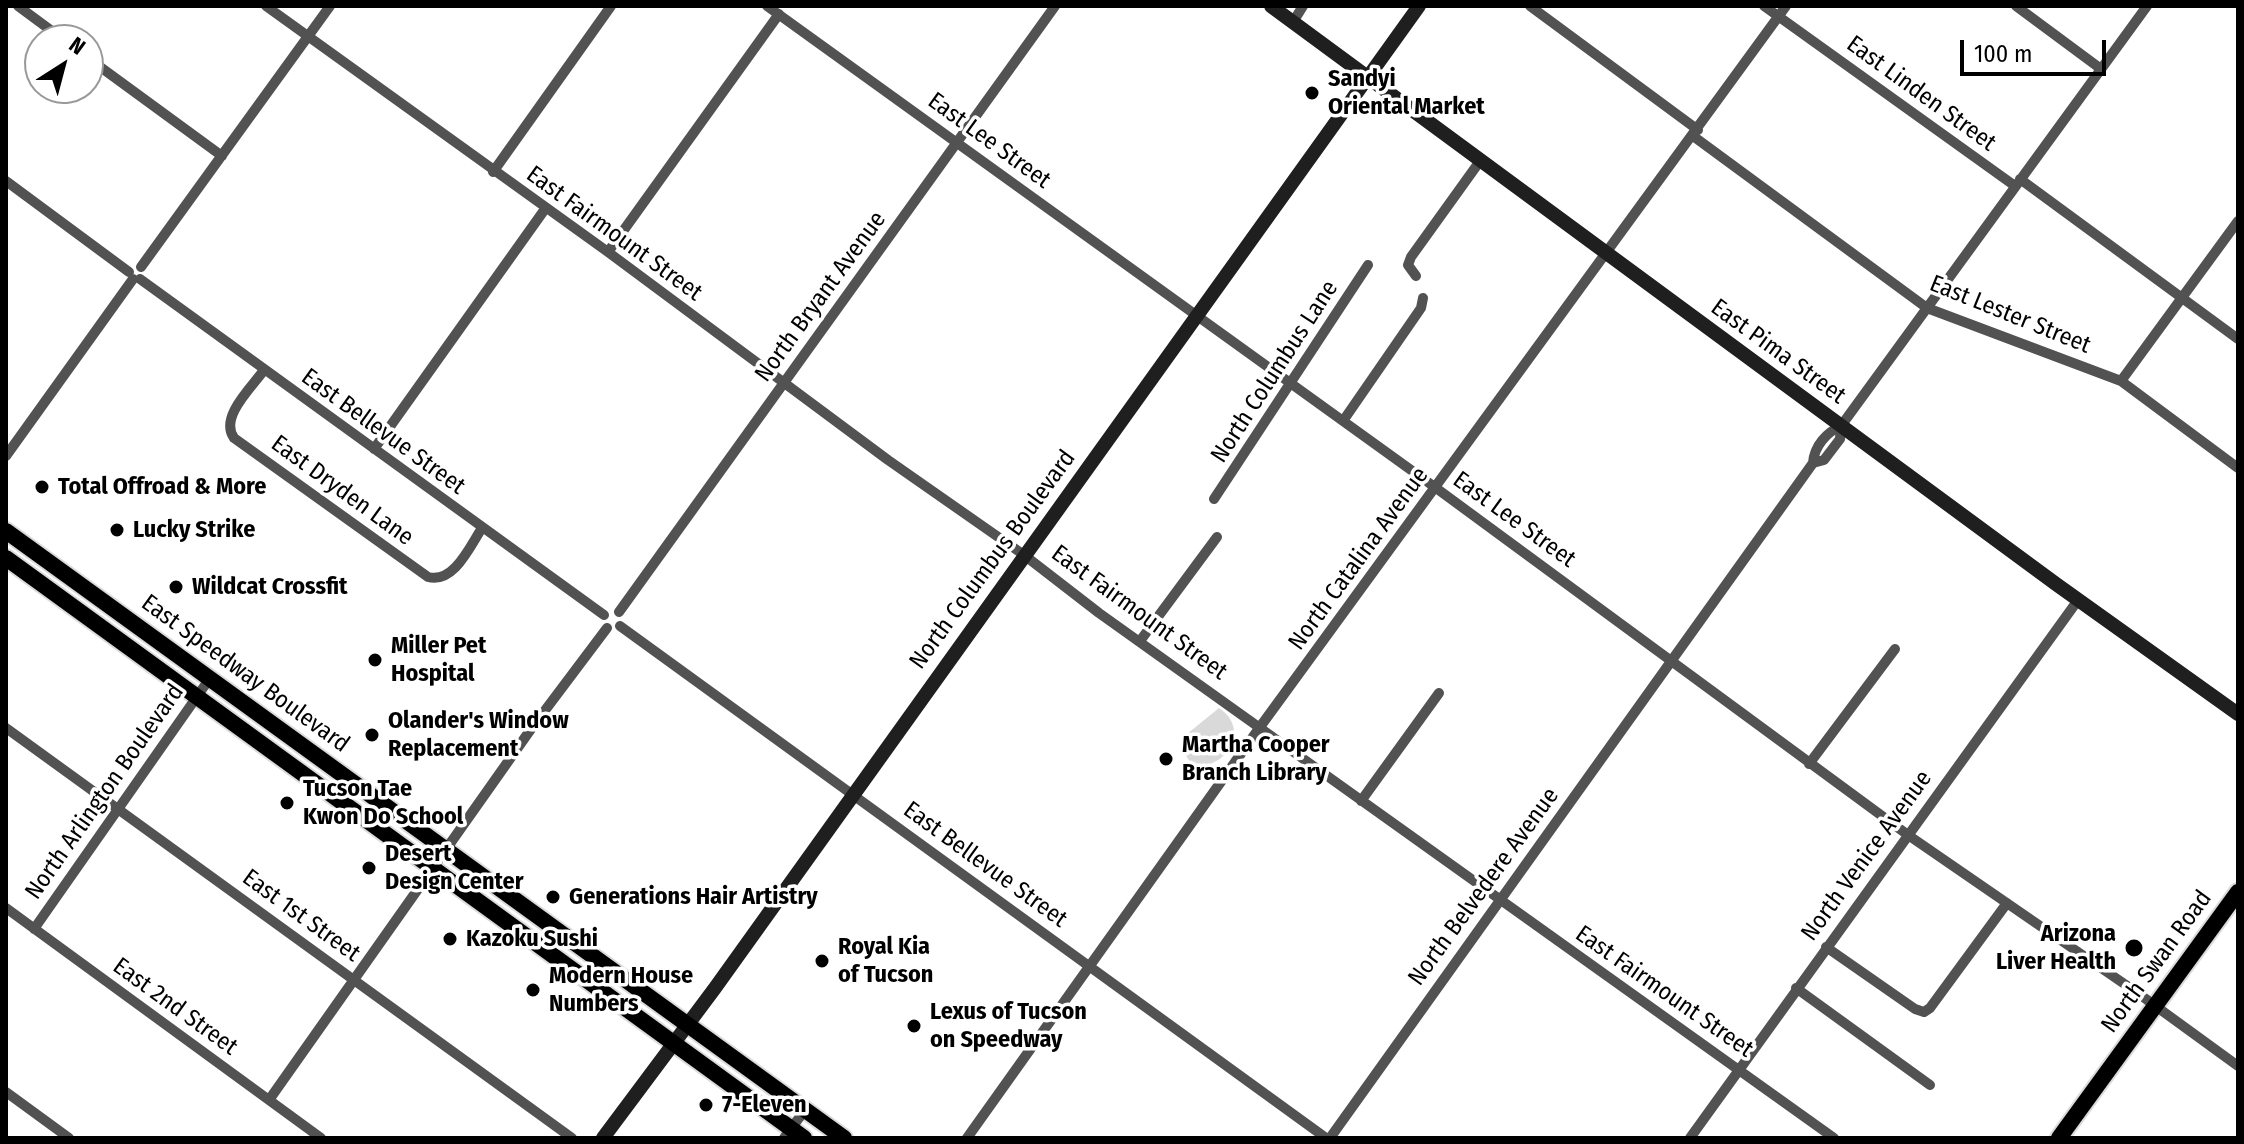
<!DOCTYPE html>
<html>
<head>
<meta charset="utf-8">
<style>
  body { margin:0 }
  #map { position:relative; width:2244px; height:1144px; overflow:hidden; background:#fff; font-family:"Fira Sans Condensed",sans-serif }
  canvas { display:block }
  .frame { position:absolute; inset:0; border:8px solid #000; pointer-events:none }
  .north { position:absolute; left:24px; top:24px; width:80px; height:80px; box-sizing:border-box; background:#fff; border:2px solid #999; border-radius:50%; rotate:36deg; font-size:22px; font-weight:700; line-height:32px; text-align:center; color:#000 }
  .north::after { content:''; display:block; margin:auto; width:28px; height:36px; background:#000; clip-path:polygon(50% 0,100% 100%,50% 72%,0 100%) }
  .scale { position:absolute; left:1960px; top:40px; width:146px; height:36px; box-sizing:border-box; border:4px solid #000; border-top:0; padding-left:10px; font-size:24px; line-height:28px; white-space:nowrap; color:#000; -webkit-text-stroke:6px #fff; paint-order:stroke }
</style>
</head>
<body>
<div id="map">
<canvas width="2244" height="1144"></canvas>
<div class="frame"></div>
<div class="north">N</div>
<div class="scale">100 m</div>
</div>
<script>
const c = document.querySelector('canvas').getContext('2d');
c.lineJoin = 'round';
function paint(path, color) { c.fillStyle = color; c.fill(path, 'evenodd'); }
function stroke(path, color, width, dash) { c.strokeStyle = color; c.lineWidth = width; c.lineCap = dash ? 'butt' : 'round'; c.setLineDash(dash || []); c.stroke(path); }
function drawText(font, color, halo, rows, align = 'center') {
  c.font = font + ' "Fira Sans Condensed",sans-serif'; c.lineWidth = 7; c.setLineDash([]); c.textBaseline = 'middle'; c.strokeStyle = halo; c.fillStyle = color; for (const [text, x, y, turn = 0] of rows) {
    c.save(); c.translate(x, y); c.rotate((+turn || 0) * Math.PI / 180); c.textAlign = isNaN(turn) ? turn : align; if (halo) c.strokeText(text, 0, 0); c.fillText(text, 0, 0); c.restore();
  }
}
paint(new Path2D(`
  M 1219,708 C 1251,729 1227,770 1192,766 L 1183,750 L 1187,734 Z`), '#d9d9d9');
const primary = new Path2D(`
  M 6,531 L 844,1138
  M 6,558 L 804,1138
  M 2059,1138 L 2238,892`);
stroke(primary, '#dbdbdb', 20);
stroke(new Path2D(`
  M 18,6 L 64,40
  M 266,6 L 608,252 L 888,460 L 1024,555 L 1099,613 L 1834,1138
  M 767,6 L 1436,488 L 1908,835 L 2139,994 L 2238,1066
  M 1530,6 L 1698,130
  M 1764,6 L 2015,186
  M 2016,6 L 2101,69
  M 1293,22 L 1303,6
  M 88,58 L 222,156
  M 1693,136 L 1927,308 L 2121,381 L 2238,468
  M 493,172 L 611,6
  M 2020,179 L 2238,339
  M 6,181 L 129,272
  M 608,252 L 779,14
  M 141,267 L 330,6
  M 1416,276 L 1408,265 L 1411,257 L 1480,161
  M 140,279 L 604,615
  M 264,370 C 252,387 219,417 234,438 L 428,577 C 454,584 470,546 482,528
  M 2121,381 L 2238,221
  M 1343,421 L 1421,308 L 1423,298
  M 1841,426 L 2147,6
  M 374,449 L 545,209
  M 6,456 L 133,279
  M 1214,499 L 1368,265
  M 619,612 L 1055,6
  M 620,626 L 1326,1138
  M 1140,641 L 1217,537
  M 6,728 L 572,1138
  M 1809,764 L 1895,649
  M 1361,801 L 1439,693
  M 6,908 L 321,1138
  M 34,929 L 210,678
  M 1826,947 L 1915,1009 L 1924,1012 L 1930,1008 L 2007,903
  M 1796,988 L 1930,1085
  M 6,1092 L 69,1138
  M 269,1100 L 531,729 L 607,628
  M 784,1138 L 805,1110
  M 967,1138 L 1260,727 L 1786,6
  M 1330,1138 L 1813,463 C 1814,446 1827,432 1841,426 L 1840,439 L 1824,460 L 1813,463
  M 1690,1138 L 2078,600`), '#525252', 10);
stroke(new Path2D(`
  M 1271,6 L 2056,584 L 2238,714
  M 603,1138 L 715,988 L 1419,6`), '#1f1f1f', 14);
stroke(primary, '#000', 16);
for (const [x, y, r, color] of [
  [1312,93,8,"#000"],
  [42,487,8,"#000"],
  [117,530,8,"#000"],
  [176,587,8,"#000"],
  [375,660,8,"#000"],
  [372,735,8,"#000"],
  [1166,759,8,"#000"],
  [287,803,8,"#000"],
  [369,868,8,"#000"],
  [553,897,8,"#000"],
  [450,939,8,"#000"],
  [2134,948,10,"#000"],
  [822,961,8,"#000"],
  [533,990,8,"#000"],
  [914,1026,8,"#000"],
  [706,1105,8,"#000"]
]) { const dot = new Path2D(); dot.arc(x, y, r, 0, 2 * Math.PI); c.fillStyle = color; c.fill(dot); stroke(dot, '#fff', 3); }
drawText('bold 24px', '#000', '#fff', [
  ["Sandyi",1328,79],
  ["Oriental Market",1328,107],
  ["Total Offroad & More",58,487],
  ["Lucky Strike",133,530],
  ["Wildcat Crossfit",192,587],
  ["Miller Pet",391,646],
  ["Hospital",391,674],
  ["Olander's Window",388,721],
  ["Replacement",388,749],
  ["Martha Cooper",1182,745],
  ["Branch Library",1182,773],
  ["Tucson Tae",303,789],
  ["Kwon Do School",303,817],
  ["Desert",385,854],
  ["Design Center",385,882],
  ["Generations Hair Artistry",569,897],
  ["Arizona",2116,934,"right"],
  ["Liver Health",2116,962,"right"],
  ["Kazoku Sushi",466,939],
  ["Royal Kia",838,947],
  ["of Tucson",838,975],
  ["Modern House",549,976],
  ["Numbers",549,1004],
  ["Lexus of Tucson",930,1012],
  ["on Speedway",930,1040],
  ["7-Eleven",722,1105]
], 'left');
drawText('24px', '#000', '#fff', [
  ["East Linden Street",1921,94,36],
  ["East Lee Street",989,141,36],
  ["East Fairmount Street",614,234,36],
  ["North Bryant Avenue",821,297,-54],
  ["East Lester Street",2010,315,22],
  ["East Pima Street",1778,352,36],
  ["North Columbus Lane",1275,372,-57],
  ["East Bellevue Street",383,432,36],
  ["East Dryden Lane",342,491,36],
  ["East Lee Street",1514,520,36],
  ["North Catalina Avenue",1359,559,-54],
  ["North Columbus Boulevard",993,560,-54],
  ["East Fairmount Street",1139,613,36],
  ["East Speedway Boulevard",245,674,36],
  ["North Arlington Boulevard",105,792,-55],
  ["North Venice Avenue",1867,856,-54],
  ["East Bellevue Street",985,865,36],
  ["North Belvedere Avenue",1484,887,-54],
  ["East 1st Street",301,916,36],
  ["North Swan Road",2157,962,-54],
  ["East Fairmount Street",1664,992,35],
  ["East 2nd Street",175,1007,36]
]);
</script>
</body>
</html>
